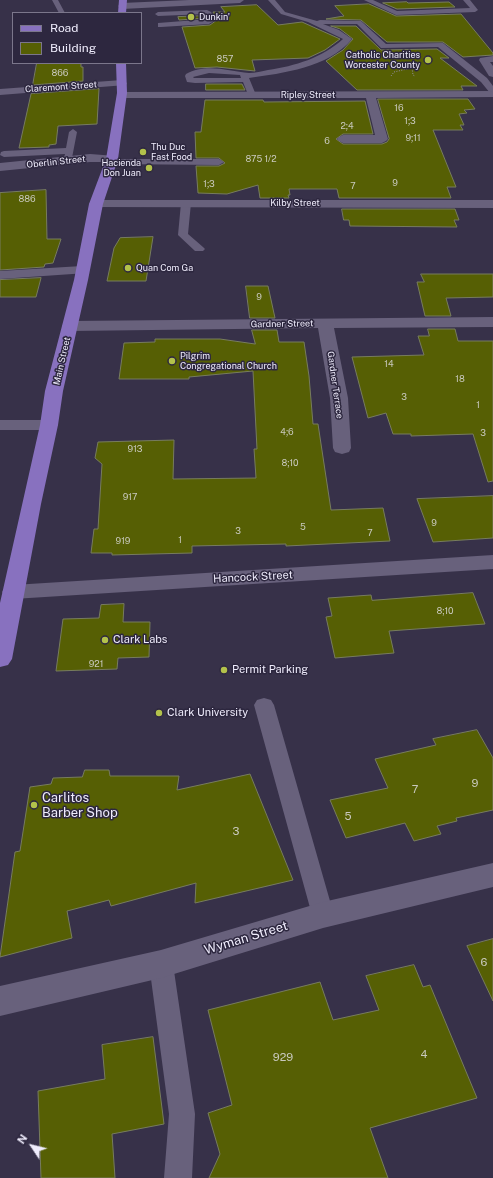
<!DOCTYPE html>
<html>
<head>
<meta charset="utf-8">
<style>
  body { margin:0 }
  #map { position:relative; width:493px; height:1178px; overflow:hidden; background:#373149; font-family:"Public Sans",sans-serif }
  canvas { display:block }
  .legend { position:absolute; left:12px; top:12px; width:130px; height:52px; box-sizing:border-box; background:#2d273f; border:1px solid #7b768b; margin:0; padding:5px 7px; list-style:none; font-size:12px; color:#efecfc }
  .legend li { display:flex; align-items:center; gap:8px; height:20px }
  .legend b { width:20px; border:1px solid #7b768b }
  .north { position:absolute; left:12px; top:1126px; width:40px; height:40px; -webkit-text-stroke:3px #2d273f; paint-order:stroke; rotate:305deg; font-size:11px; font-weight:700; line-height:16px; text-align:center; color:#efecfc }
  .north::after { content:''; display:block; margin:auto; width:14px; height:18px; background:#efecfc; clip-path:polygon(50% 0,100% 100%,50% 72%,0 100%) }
</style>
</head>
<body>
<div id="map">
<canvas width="493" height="1178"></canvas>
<ul class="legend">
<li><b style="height:5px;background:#8871bf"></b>Road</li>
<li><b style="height:11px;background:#565f04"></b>Building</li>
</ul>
<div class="north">N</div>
</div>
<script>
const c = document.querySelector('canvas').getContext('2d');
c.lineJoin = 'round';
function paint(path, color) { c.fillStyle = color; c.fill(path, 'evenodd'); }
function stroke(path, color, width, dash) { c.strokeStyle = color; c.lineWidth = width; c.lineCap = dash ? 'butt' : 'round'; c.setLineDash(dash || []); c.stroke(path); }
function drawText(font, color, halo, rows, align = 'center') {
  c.font = font + ' "Public Sans",sans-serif'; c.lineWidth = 3; c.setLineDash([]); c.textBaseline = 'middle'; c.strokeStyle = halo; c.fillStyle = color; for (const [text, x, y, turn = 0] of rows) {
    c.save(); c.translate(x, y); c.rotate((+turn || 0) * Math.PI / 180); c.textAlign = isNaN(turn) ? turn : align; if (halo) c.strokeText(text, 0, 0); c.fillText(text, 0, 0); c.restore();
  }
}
const building = new Path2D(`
  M 407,2 L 408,3 L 449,2 L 455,7 L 397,9 L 383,3 Z
  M 369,4 L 396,16 L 461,14 L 493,53 L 493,55 L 463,57 L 443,42 L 387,42 L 361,20 L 326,19 L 344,16 L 335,6 Z
  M 257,5 L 278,25 L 302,22 L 340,39 L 325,50 L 308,58 L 252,60 L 255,71 L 217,67 L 195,68 L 182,27 L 210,25 L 217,20 L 213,12 L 225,12 L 221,7 Z
  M 205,16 L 206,18 L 179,20 L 178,17 Z
  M 331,26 L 356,26 L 381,50 L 437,49 L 449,58 L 440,58 L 477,86 L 461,86 L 463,90 L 357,90 L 326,61 L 343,50 L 353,39 L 340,29 Z
  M 37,63 L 81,63 L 81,67 L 83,67 L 83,81 L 33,85 Z
  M 206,84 L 242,84 L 245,90 L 206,90 Z
  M 99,89 L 97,124 L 58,126 L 56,144 L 49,145 L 49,147 L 19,148 L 31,94 Z
  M 378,99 L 468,99 L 475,109 L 464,110 L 467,113 L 459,114 L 464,125 L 460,125 L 463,130 L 433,130 L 456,187 L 447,187 L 451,198 L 339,198 L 337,189 L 289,189 L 290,195 L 288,195 L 289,198 L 260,198 L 258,185 L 227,194 L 198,193 L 196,166 L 219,166 L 225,163 L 219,158 L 196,158 L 195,132 L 201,132 L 205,100 L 263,100 L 264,102 L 365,101 L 373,134 L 343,134 L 336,139 L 343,144 L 382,144 L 387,142 L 389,139 Z
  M 46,190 L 47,239 L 61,239 L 53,263 L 45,264 L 44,267 L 0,270 L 0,193 Z
  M 342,209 L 455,209 L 459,220 L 454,220 L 457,227 L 350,226 L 349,220 L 344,220 Z
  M 153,237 L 146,281 L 107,281 L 114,248 L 120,238 Z
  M 421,274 L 493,274 L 493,297 L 446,298 L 451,316 L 425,316 L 417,282 L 424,282 Z
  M 41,278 L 36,297 L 0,297 L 0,280 Z
  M 246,286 L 268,286 L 275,318 L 250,318 Z
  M 428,329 L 455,329 L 458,341 L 493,341 L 493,481 L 488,482 L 473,434 L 411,436 L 411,434 L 393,434 L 386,413 L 368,418 L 352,357 L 424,355 L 418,336 L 429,336 Z
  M 252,330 L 277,330 L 279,342 L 304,342 L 309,376 L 313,424 L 318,424 L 331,510 L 383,508 L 390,541 L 286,546 L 286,544 L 192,546 L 192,553 L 112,555 L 112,553 L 91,553 L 94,529 L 98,529 L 102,464 L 95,458 L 98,442 L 174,440 L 173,479 L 256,478 L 254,449 L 257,449 L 253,371 L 189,377 L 189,379 L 119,379 L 124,343 L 155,342 L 155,339 L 220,339 L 255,344 Z
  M 493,496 L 493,538 L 433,542 L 417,499 Z
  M 473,593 L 485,624 L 389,631 L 394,653 L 335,658 L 326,617 L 332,616 L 328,598 L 371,595 L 372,600 Z
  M 124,604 L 123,622 L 150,622 L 149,657 L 118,658 L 117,669 L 56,671 L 63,619 L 99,618 L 101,605 Z
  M 477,730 L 493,758 L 493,810 L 456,818 L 457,821 L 437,826 L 441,834 L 414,841 L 405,823 L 346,838 L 330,800 L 388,788 L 375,759 L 436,745 L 433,739 Z
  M 85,770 L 109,770 L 110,776 L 179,776 L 177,790 L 250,774 L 293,880 L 195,903 L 196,883 L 111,906 L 109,900 L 67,911 L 72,938 L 0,957 L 15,852 L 20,851 L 30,787 L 51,784 L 53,778 L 82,777 Z
  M 493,939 L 493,1001 L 467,946 Z
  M 414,965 L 423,987 L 430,985 L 477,1098 L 370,1128 L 388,1178 L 209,1178 L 220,1154 L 208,1113 L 232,1105 L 208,1010 L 320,982 L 333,1020 L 379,1010 L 366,976 Z
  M 153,1037 L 164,1124 L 112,1134 L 115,1178 L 41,1178 L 38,1091 L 105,1079 L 102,1045 Z`);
paint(building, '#565f04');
stroke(building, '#777c5f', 1);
stroke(new Path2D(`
  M 412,68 L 413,75 L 415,76
  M 391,76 L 394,72 L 416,67`), '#948fa3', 1, [1, 1.5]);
paint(new Path2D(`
  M 52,0 L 58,0 L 65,13 L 59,13 Z
  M 268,0 L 275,0 L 285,12 L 317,21 L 320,20 L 361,21 L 386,44 L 443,43 L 487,78 L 493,86 L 493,93 L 490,93 L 481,82 L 438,47 L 381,48 L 357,24 L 323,24 L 339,30 L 352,39 C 328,68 283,73 249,78 L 256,95 L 255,97 L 249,97 L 243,82 L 195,83 L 187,82 L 185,76 L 186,74 C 206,63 228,71 249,73 C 255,73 262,71 268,70 C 295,66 322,58 343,39 L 308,22 L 281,14 ZM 209,73 L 240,75 L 241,78 L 194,78 L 193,77 Z
  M 364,0 L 373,0 L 397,11 L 470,8 L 463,0 L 470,0 L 478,10 L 475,12 L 396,15 Z
  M 207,10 L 211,12 L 216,20 L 209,24 L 161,27 L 158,27 L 158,23 L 209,19 L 206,14 L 158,16 L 155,14 L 158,12 Z
  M 73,129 L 77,132 L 71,163 L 65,163 L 63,161 L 65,154 L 4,157 L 0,155 L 1,152 L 4,151 L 66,148 L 69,132 Z
  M 111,159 L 219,159 L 224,162 L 219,165 L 108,164 L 106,162 L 108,160 Z
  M 186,200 L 191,203 L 188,234 L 203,247 L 205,249 L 203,251 L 195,251 L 178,235 L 181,203 Z
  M 264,698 L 271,700 L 274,705 L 334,915 L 331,922 L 323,925 L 315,922 L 312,915 L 254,705 L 257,700 Z
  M 161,953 L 169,956 L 173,964 L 195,1114 L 192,1178 L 164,1178 L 169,1114 L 149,964 L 153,956 Z`), '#68617c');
paint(new Path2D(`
  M 493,56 L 493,62 L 490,62 L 493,66 L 493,77 L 489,76 L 479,60 L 480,58 Z
  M 122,80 L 127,83 L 126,85 L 0,95 L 0,89 Z
  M 493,91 L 493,97 L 376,98 L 388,139 L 386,141 L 382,143 L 343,143 L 339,141 L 337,139 L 339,137 L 343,135 L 375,135 L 366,98 L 122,98 L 117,95 L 122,92 Z
  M 90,154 L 116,156 L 118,159 L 116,162 L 90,162 L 0,171 L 0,163 Z
  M 96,200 L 493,200 L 493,208 L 91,207 L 89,204 L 91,201 Z
  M 82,266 L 87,267 L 89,270 L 87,273 L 0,279 L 0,271 Z
  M 493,317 L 493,327 L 334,328 L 348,398 L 351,448 L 349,452 L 342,454 L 335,452 L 333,448 L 330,398 L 318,328 L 70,331 L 64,329 L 62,326 L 64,323 L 70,321 Z
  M 0,420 L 49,420 L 55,421 L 58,425 L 55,429 L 49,430 L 0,430 Z
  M 493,555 L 493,569 L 13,599 L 5,597 L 2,592 L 5,587 L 13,585 Z
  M 493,863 L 493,887 L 323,928 L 161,978 L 0,1016 L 0,986 L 161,950 L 323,902 Z`), '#68617c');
paint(new Path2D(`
  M 189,0 L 244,0 L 240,3 L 122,9 L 118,6 L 122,3 Z`), '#68617c');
paint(new Path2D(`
  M 119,0 L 127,0 L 126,13 L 118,13 Z
  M 116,63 L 126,63 L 127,93 L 118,159 L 103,204 L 88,280 L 63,391 L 58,425 L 41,504 L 12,659 L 8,665 L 0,667 L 0,603 L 40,425 L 45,391 L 74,280 L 89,204 L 106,159 L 117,93 Z`), '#8871bf');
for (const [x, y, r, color] of [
  [191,17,4,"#b3c24b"],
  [428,60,4,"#b3c24b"],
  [143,152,4,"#b3c24b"],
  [149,168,4,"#b3c24b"],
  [128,268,4,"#b3c24b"],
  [172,361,4,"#b3c24b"],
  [105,640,4,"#b3c24b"],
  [224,670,4,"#b3c24b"],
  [159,713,4,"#b3c24b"],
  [34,805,4,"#b3c24b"]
]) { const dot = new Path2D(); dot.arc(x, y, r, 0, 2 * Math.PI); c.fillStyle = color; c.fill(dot); stroke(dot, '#2d273f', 1.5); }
drawText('9px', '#efecfc', '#2d273f', [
  ["Dunkin'",199,17],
  ["Catholic Charities",420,55,"right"],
  ["Worcester County",420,65,"right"],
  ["Thu Duc",151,147],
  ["Fast Food",151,157],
  ["Hacienda",141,163,"right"],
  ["Don Juan",141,173,"right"],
  ["Quan Com Ga",136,268],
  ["Pilgrim",180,356],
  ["Congregational Church",180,366]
], 'left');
drawText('9px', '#c9c9be', null, [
  ["857",225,59],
  ["866",60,73],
  ["16",399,108],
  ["1;3",410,121],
  ["2;4",347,126],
  ["9;11",413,138],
  ["6",327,141],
  ["875 1/2",261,159],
  ["9",395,183],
  ["1;3",209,184],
  ["7",353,186],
  ["886",27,199],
  ["9",259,297],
  ["14",389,364],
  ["18",460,379],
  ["3",404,397],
  ["1",478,405],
  ["4;6",287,432],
  ["3",483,433],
  ["913",135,449],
  ["8;10",290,463],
  ["917",130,497],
  ["9",434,523],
  ["5",303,527],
  ["3",238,531],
  ["7",370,533],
  ["1",180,540],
  ["919",123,541],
  ["8;10",445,611],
  ["921",96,664]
]);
drawText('9px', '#efecfc', '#2d273f', [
  ["Claremont Street",61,87,-4],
  ["Ripley Street",308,95],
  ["Oberlin Street",56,162,-6],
  ["Kilby Street",295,203],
  ["Gardner Street",282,324,-1],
  ["Main Street",62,361,-77],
  ["Gardner Terrace",335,385,82]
]);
drawText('11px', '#efecfc', '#2d273f', [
  ["Hancock Street",253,577,-3]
]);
drawText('11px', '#efecfc', '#2d273f', [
  ["Clark Labs",113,640],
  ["Permit Parking",232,670],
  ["Clark University",167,713]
], 'left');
drawText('11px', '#c9c9be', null, [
  ["9",475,784],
  ["7",415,790],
  ["5",348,817],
  ["3",236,832],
  ["6",484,963],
  ["4",424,1055],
  ["929",283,1058]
]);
drawText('13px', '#efecfc', '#2d273f', [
  ["Carlitos",42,798],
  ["Barber Shop",42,813]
], 'left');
drawText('13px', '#efecfc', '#2d273f', [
  ["Wyman Street",246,938,-17]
]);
</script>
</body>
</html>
